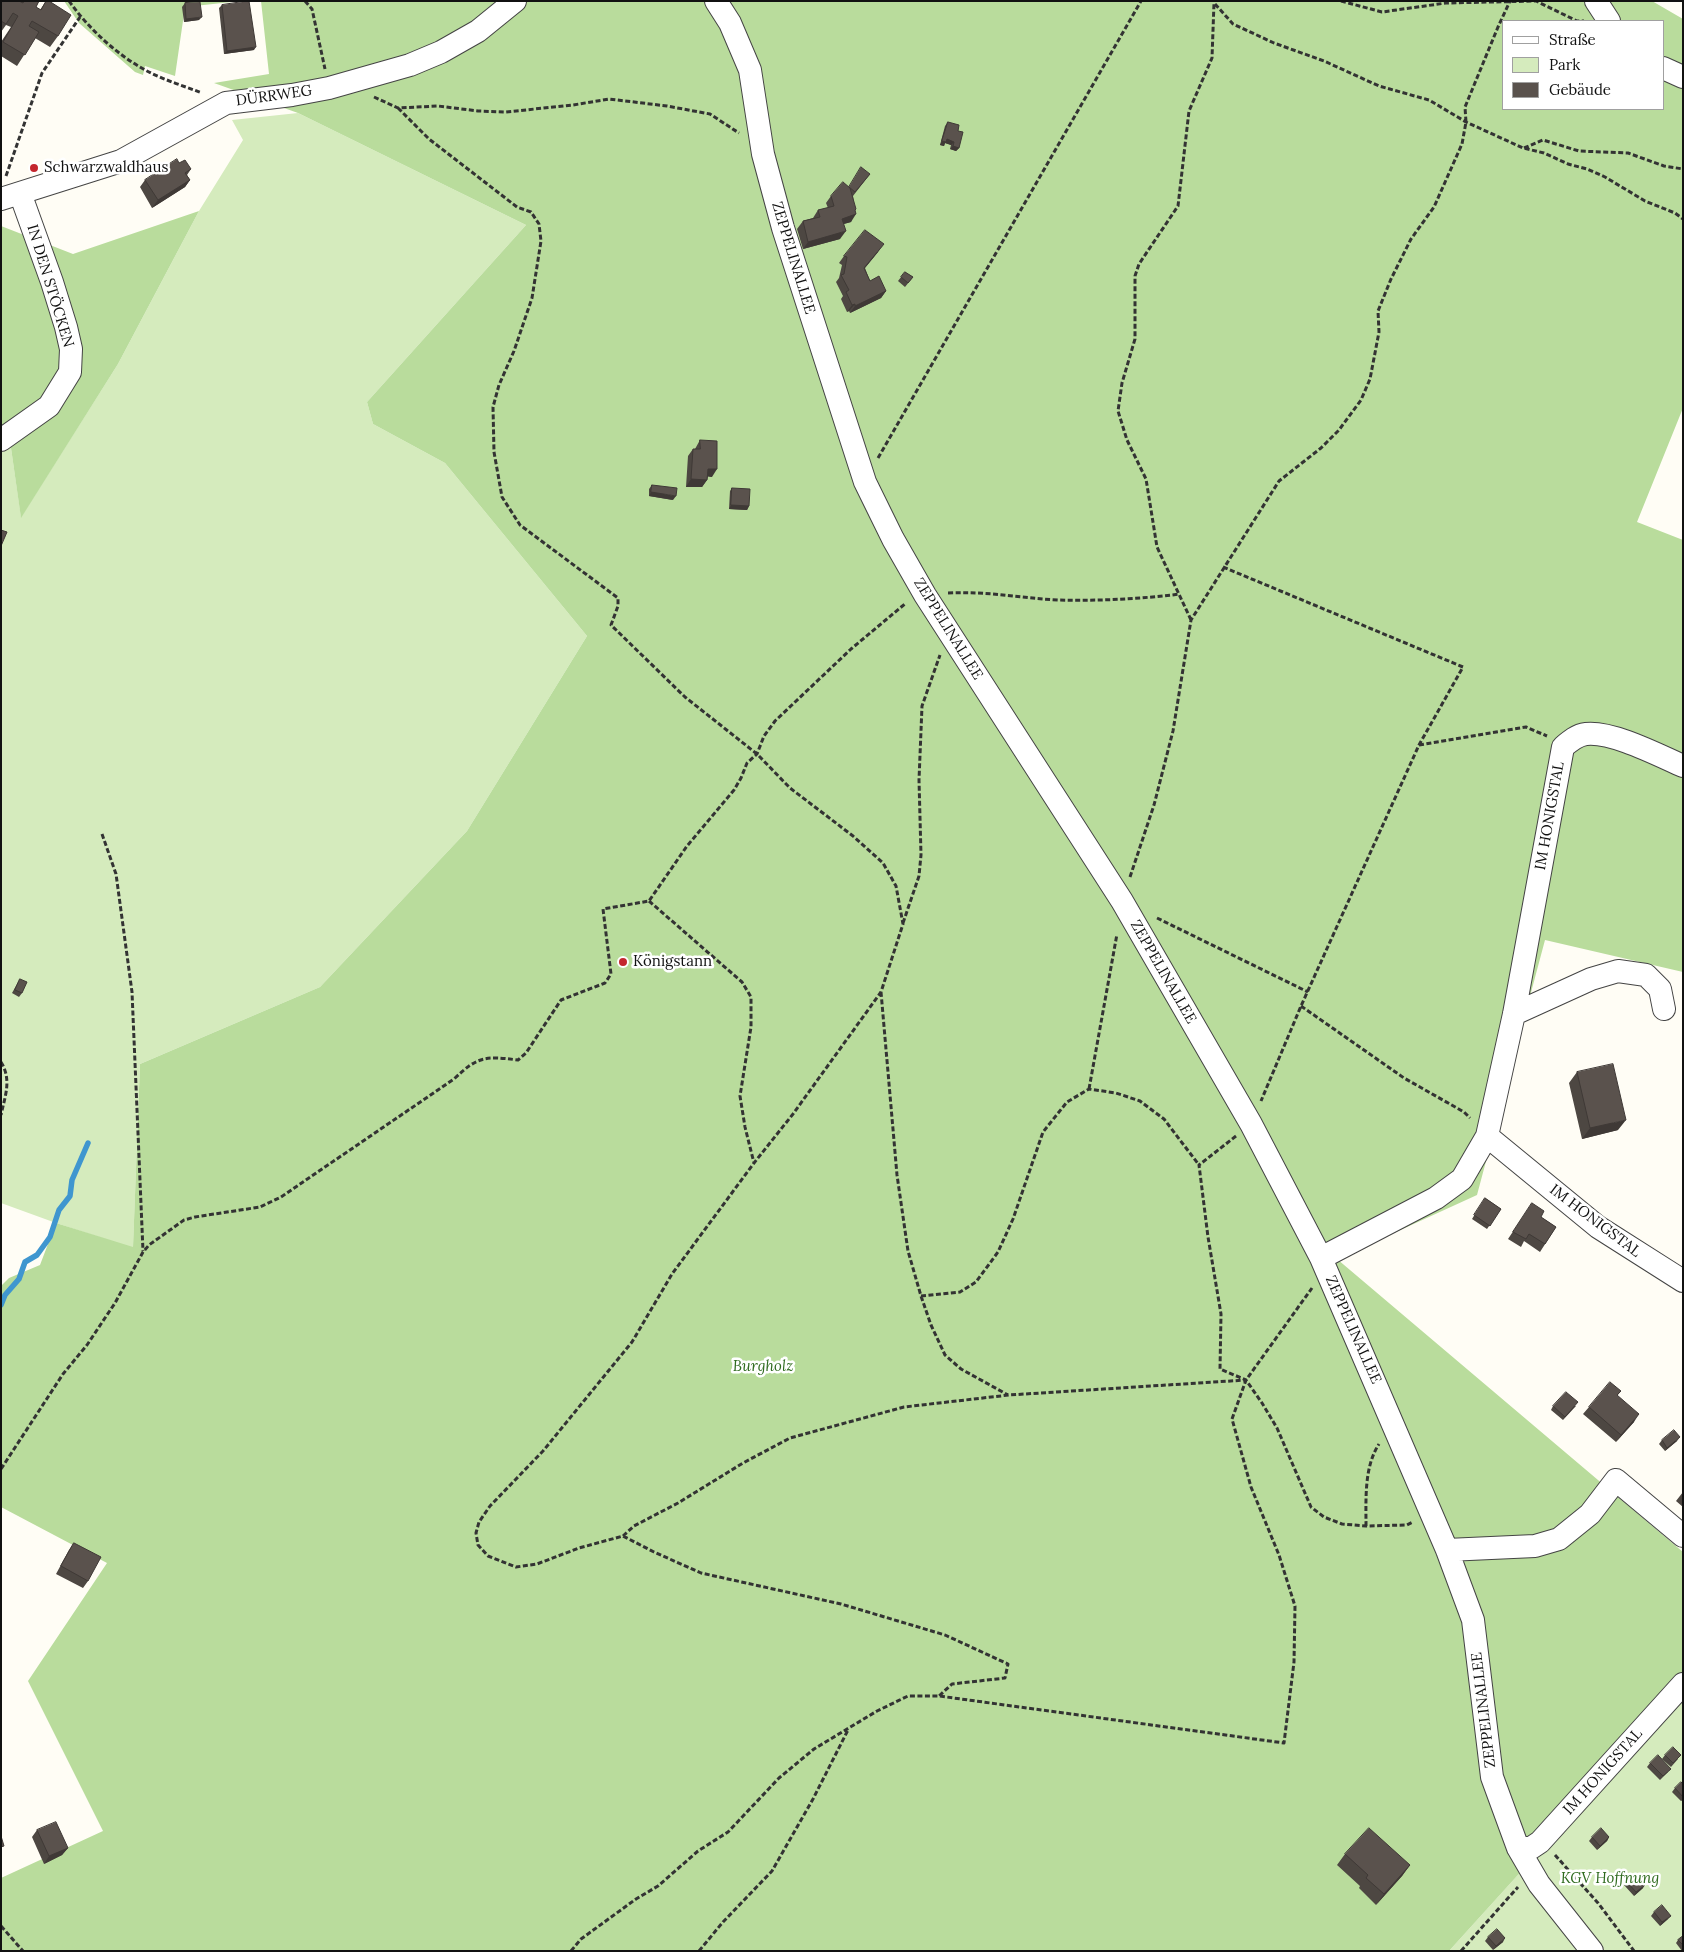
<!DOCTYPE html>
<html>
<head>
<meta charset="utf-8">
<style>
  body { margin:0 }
  #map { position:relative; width:1684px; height:1952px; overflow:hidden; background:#fffdf5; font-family:Lora,serif }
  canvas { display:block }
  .frame { position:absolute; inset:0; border:2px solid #111; pointer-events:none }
  .legend { position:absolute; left:1502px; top:20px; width:162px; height:90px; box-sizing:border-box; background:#fff; border:1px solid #a0a0a0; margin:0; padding:6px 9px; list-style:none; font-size:15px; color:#111 }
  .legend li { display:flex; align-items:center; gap:10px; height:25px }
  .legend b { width:25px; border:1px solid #a0a0a0 }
</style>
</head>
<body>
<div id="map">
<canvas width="1684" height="1952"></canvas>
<div class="frame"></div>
<ul class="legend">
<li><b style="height:6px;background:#fff"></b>Straße</li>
<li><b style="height:14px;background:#d5ebbd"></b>Park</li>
<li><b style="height:14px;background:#5a524d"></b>Gebäude</li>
</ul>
</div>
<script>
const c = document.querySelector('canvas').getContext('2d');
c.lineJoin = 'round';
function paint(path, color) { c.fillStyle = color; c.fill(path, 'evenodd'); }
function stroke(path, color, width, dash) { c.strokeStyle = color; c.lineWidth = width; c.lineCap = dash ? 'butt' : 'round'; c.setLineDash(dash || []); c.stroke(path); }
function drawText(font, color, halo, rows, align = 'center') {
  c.font = font + ' Lora,serif'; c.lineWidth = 5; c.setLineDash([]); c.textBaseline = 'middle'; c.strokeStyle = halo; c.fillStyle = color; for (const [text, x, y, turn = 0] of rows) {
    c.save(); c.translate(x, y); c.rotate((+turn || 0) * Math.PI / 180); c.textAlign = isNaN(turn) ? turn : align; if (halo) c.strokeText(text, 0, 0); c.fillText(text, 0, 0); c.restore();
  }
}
paint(new Path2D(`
  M 298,113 L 526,225 L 367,402 L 373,424 L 445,463 L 587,636 L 467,831 L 320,987 L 140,1064 L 133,1248 L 56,1223 L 1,1203 L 1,437 L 9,434 L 21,517 L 118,364 L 199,211 L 243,140 L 232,120 Z
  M 1683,1693 L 1683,1951 L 1449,1951 Z`), '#d5ebbd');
paint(new Path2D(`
  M 64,1 L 241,1 L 185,7 L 175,76 L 145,66 L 143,75 L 135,72 L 79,23 Z
  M 261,1 L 1652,1 L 1683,19 L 1683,408 L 1637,522 L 1683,540 L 1683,972 L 1545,940 L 1477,1195 L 1337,1259 L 1683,1552 L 1683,1693 L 1449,1951 L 1,1951 L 1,1878 L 103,1831 L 28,1681 L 107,1563 L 1,1507 L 1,1286 L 9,1278 L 40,1265 L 56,1223 L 133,1247 L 140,1064 L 320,987 L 467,831 L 587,636 L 445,463 L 373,424 L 367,402 L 526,225 L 298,113 L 214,83 L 269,74 ZM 1503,21 L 1663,21 L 1663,109 L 1503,109 Z
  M 199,211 L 118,364 L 21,518 L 9,434 L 1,437 L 1,226 L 73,254 Z`), '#b9dc9c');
stroke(new Path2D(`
  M 1,1305 L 5,1295 L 19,1279 L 25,1262 L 37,1255 L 50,1237 L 59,1210 L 70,1196 L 72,1180 L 88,1143`), '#3f96cf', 5.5);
const minor = new Path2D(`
  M 716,1 L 730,23 L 750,70 L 763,154 L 783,228 L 865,482 L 893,539 L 925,595 L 1122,901 L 1251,1124 L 1321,1258 L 1447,1550 L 1473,1620 L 1492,1777 L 1518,1848 L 1539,1884 L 1592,1951
  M 1596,1 L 1609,21
  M 1663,68 L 1683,77
  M 1,199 L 121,161 L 226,103 L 292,95 L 329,88 L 410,65 L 441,52 L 478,31 L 515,1
  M 1,440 L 49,406 L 70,372 L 71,349 L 66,327 L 52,282 L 20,193
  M 1514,1014 L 1591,979 L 1618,971 L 1646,975 L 1660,989 L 1664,1009
  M 1487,1136 L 1598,1227 L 1683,1281
  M 1321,1258 L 1436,1198 L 1462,1179 L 1487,1136 L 1514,1014 L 1563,747 C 1570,741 1577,735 1586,734 C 1612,731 1658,755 1683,766
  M 1447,1550 L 1535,1546 L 1559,1539 L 1590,1514 L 1616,1480 L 1683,1536
  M 1518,1848 L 1531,1848 L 1540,1842 L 1683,1684`);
stroke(minor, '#444', 24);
stroke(new Path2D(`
  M 69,1 C 89,29 117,55 147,71 C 164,80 184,86 202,93
  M 305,1 L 312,9 L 325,69
  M 1341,1 L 1382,12 L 1446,3 L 1536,1 L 1577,21 L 1584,21
  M 1215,4 L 1233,24 L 1274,43 L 1324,61 L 1379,86 L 1429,100 L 1466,122 L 1523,148 L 1544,153 L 1568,164 L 1587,169 L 1605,177 L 1645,201 L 1675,213 L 1683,219
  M 374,97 L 398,108 L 438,106 L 478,111 L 506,112 L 573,105 L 609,99 L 667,106 L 710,114 L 739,133
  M 398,108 L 429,139 L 517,207 L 531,212 L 539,224 L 541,241 L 532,298 L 514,351 L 499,385 L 493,407 L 494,452 L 502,497 L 520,525 L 618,598 L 618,606 L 611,625 L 685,697 L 757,754 L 790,788 L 853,836 L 883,863 L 896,886 L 903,924 L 881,992 L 793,1114 L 754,1163 L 672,1274 L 632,1342 L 543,1451 L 490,1506 L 479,1522 L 476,1533 L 478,1545 L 488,1556 L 516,1567 L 537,1564 L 579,1548 L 623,1536 L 654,1552 L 701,1573 L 841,1604 L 945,1635 L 1008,1664 L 1005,1678 L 952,1684 L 939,1696
  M 1524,148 L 1543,140 L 1579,151 L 1628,153 L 1664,166 L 1683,169
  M 6,176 L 42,73 L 80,17
  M 878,458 L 1141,1
  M 1223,567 L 1463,667 L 1419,745 L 1301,1006 L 1261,1101
  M 948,593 C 987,591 1020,598 1058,600 C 1099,601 1140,599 1180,594
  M 1191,620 L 1157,547 L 1146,479 L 1127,440 L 1118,411 L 1122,383 L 1135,339 L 1135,276 L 1139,264 L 1178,206 L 1189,111 L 1212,58 L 1214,3
  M 1419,745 L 1526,727 L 1547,736
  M 102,834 L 116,874 L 132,992 L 143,1251
  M 1130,877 L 1154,805 L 1173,731 L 1191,620 L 1279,481 L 1321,448 L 1339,430 L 1361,400 L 1370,379 L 1379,332 L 1378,311 L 1391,279 L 1411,239 L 1434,207 L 1462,144 L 1466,122 L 1465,107 L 1498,27 L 1510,1
  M 649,901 L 742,982 L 751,997 L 751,1027 L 740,1096 L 745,1127 L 754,1163
  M 1157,918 L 1308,992
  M 903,923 L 919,876 L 921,855 L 919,780 L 922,706 L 940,655
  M 881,992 L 897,1175 L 908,1251 L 921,1296 L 931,1325 L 945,1355 L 961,1369 L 1008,1395
  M 1301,1006 L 1404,1078 L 1464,1112 L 1470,1118
  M 1,1062 C 12,1080 5,1096 1,1115
  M 1089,1089 L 1117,934
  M 1236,1136 L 1199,1165 L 1208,1237 L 1221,1314 L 1220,1369 L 1246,1380 L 1262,1403 L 1277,1428 L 1311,1507 L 1324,1517 L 1342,1524 L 1366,1526 L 1407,1525 L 1413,1522
  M 921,1296 L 960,1292 L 976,1282 L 998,1252 L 1013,1219 L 1043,1132 L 1067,1102 L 1089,1089 L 1116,1093 L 1140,1101 L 1164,1119 L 1199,1165
  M 1,1469 L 63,1374 L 87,1345 L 115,1303 L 143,1252 L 149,1245 L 184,1220 L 195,1217 L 260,1207 L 281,1197 L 454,1079 C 478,1056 485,1056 518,1060 L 526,1053 L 561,1000 L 605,983 L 611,974 L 603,909 L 649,901 L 687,846 L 734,790 L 741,778 L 747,763 L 757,754 L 764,736 L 775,721 L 851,649 L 906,603
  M 1366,1526 C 1366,1499 1364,1467 1379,1444
  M 623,1536 L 634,1526 L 678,1503 L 743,1463 L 790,1438 L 904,1407 L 1009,1395 L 1246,1380
  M 1555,1855 L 1598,1903 L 1634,1951
  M 1,1926 L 23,1951
  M 571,1951 L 581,1939 L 636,1899 L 658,1886 L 698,1851 L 728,1832 L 779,1778 L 814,1749 L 877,1711 L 908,1696 L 939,1696 L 1284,1743 L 1294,1662 L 1295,1606 L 1279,1555 L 1251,1487 L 1232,1419 L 1246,1380 L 1312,1288
  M 699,1951 L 723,1922 L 772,1871 L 813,1799 L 848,1730
  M 1461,1951 L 1518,1887`), '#333', 3, [5, 2.5]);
stroke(minor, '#fff', 22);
paint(new Path2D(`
  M 1,1 L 39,1 L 36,7 L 40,10 L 46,1 L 58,36 L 50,47 L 35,38 L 17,66 L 1,56 L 1,42 L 11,27 L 6,25 L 1,32 Z
  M 185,3 L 199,20 L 184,22 L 182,7 Z
  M 222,5 L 254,50 L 224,54 L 219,8 Z
  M 948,122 L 958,131 L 959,148 L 956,151 L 950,149 L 951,145 L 945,143 L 944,146 L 940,145 L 945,126 Z
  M 179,163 L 191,169 L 187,175 L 190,180 L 185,187 L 152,208 L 140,187 L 145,180 Z
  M 870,174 L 853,196 L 855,211 L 851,222 L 843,224 L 840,239 L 803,249 L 797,229 L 803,221 L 813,218 L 818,210 L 828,208 L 826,203 L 831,196 L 849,187 Z
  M 878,252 L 865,268 L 870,281 L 886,291 L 881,298 L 850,313 L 849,311 L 847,312 L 841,299 L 843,296 L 836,282 L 839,278 L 842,265 L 839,263 L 844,256 Z
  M 905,272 L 913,277 L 905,287 L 898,281 Z
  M 700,440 L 712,477 L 708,476 L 707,480 L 702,487 L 686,487 L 688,456 L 693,449 L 695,449 Z
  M 652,485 L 673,500 L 649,496 L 649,489 Z
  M 732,488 L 749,506 L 747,510 L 729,509 L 730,491 Z
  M 20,979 L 22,993 L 19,997 L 12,993 Z
  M 1577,1072 L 1618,1130 L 1582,1139 L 1569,1083 Z
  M 1485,1198 L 1501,1209 L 1487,1229 L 1472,1219 Z
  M 1532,1203 L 1541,1217 L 1556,1227 L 1540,1252 L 1524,1241 L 1521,1247 L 1508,1239 Z
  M 1621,1391 L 1617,1396 L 1634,1422 L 1616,1442 L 1583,1414 L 1589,1407 Z
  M 1553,1406 L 1576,1406 L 1563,1420 L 1551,1410 Z
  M 1662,1440 L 1677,1441 L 1665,1451 L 1659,1444 Z
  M 1683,1492 L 1683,1507 L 1676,1501 Z
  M 74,1543 L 88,1581 L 83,1588 L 56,1574 L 69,1550 Z
  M 1665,1755 L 1678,1759 L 1671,1767 L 1662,1759 Z
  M 1650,1763 L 1668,1772 L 1660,1780 L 1647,1767 Z
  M 1683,1784 L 1683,1800 L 1681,1801 L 1672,1792 L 1675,1788 Z
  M 37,1830 L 68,1848 L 62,1855 L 44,1864 L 32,1837 Z
  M 1592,1837 L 1609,1837 L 1607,1841 L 1597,1850 L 1589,1841 Z
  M 1345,1854 L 1410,1865 L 1402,1876 L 1376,1905 L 1359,1888 L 1360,1886 L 1337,1865 Z
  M 1626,1881 L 1643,1888 L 1634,1896 L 1624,1885 Z
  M 1654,1912 L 1668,1919 L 1660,1926 L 1651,1916 Z
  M 1683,1936 L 1683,1951 L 1682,1951 L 1676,1943 L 1678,1940 Z
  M 1488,1937 L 1503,1942 L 1493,1950 L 1485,1941 Z`), '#4d4742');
paint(new Path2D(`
  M 202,17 L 199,20 L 184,22 L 186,19 Z
  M 256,47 L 254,50 L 224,54 L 227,51 Z
  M 947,139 L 954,142 L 951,145 L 945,143 L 944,146 L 940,145 L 942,141 Z
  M 953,146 L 959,148 L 956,151 L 950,149 Z
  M 190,180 L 185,187 L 152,208 L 158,200 Z
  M 856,209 L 852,215 L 856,214 L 851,222 L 837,226 L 842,219 Z
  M 846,231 L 840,239 L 803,249 L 808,242 Z
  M 884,244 L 878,252 L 859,275 L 864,268 Z
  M 886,291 L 881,298 L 850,313 L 855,306 Z
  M 855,304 L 849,311 L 847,312 L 852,305 Z
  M 708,469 L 717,469 L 712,477 L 703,476 Z
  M 691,479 L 707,480 L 702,487 L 686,487 Z
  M 651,492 L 676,496 L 673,500 L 649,496 Z
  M 731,505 L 749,506 L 747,510 L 729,509 Z
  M 1626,1120 L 1618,1130 L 1582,1139 L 1590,1128 Z
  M 1639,1414 L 1634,1422 L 1616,1442 L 1621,1435 Z
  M 1680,1437 L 1677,1441 L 1665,1451 L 1667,1448 Z
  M 1609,1837 L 1607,1841 L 1597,1850 L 1600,1846 Z
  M 68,1848 L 62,1855 L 44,1864 L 49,1856 Z
  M 1410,1865 L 1402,1876 L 1376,1905 L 1384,1894 Z
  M 1645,1885 L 1643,1888 L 1634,1896 L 1636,1892 Z
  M 1671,1916 L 1668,1919 L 1660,1926 L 1662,1922 Z
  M 1505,1938 L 1503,1942 L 1493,1950 L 1496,1946 Z`), '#3f3936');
const building = new Path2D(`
  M 1,1 L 19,1 L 23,3 L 24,1 L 39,1 L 36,7 L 41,10 L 46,1 L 49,1 L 71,15 L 58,36 L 32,21 L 29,26 L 39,32 L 25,55 L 3,42 L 18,16 L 13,13 L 6,24 L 1,21 Z
  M 249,1 L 256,47 L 227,51 L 222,5 Z
  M 200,2 L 202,17 L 186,19 L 185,3 Z
  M 948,122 L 959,125 L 958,131 L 963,132 L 959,148 L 953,146 L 954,142 L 947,139 L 946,142 L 942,141 Z
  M 177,159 L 179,163 L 185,160 L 191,169 L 185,173 L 190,180 L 158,200 L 145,180 Z
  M 861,167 L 870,174 L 855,192 L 849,187 Z
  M 843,182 L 850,188 L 856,209 L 855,210 L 856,214 L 842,219 L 846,231 L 808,242 L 803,221 L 820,217 L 818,210 L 834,206 L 831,196 Z
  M 865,230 L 884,244 L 864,268 L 870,281 L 879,276 L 886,291 L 855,306 L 855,304 L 852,305 L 846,292 L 849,290 L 841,275 L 844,274 L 847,257 L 844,256 Z
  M 905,272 L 913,277 L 908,283 L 901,277 Z
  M 700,440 L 717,441 L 717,469 L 708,469 L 707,480 L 691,479 L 693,449 L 700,449 Z
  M 652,485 L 677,488 L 676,496 L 651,492 Z
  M 732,488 L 750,489 L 749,506 L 731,505 Z
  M 1,530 L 7,532 L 1,546 Z
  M 20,979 L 27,982 L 22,993 L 15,990 Z
  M 1613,1064 L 1626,1120 L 1590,1128 L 1577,1072 Z
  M 1485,1198 L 1501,1209 L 1490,1226 L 1474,1215 Z
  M 1532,1203 L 1544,1211 L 1541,1217 L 1556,1227 L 1545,1244 L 1529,1234 L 1526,1239 L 1513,1232 Z
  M 1610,1382 L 1621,1391 L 1617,1395 L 1639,1414 L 1621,1435 L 1589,1407 Z
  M 1566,1392 L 1578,1402 L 1565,1417 L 1553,1406 Z
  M 1674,1430 L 1680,1437 L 1667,1448 L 1662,1440 Z
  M 74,1543 L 101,1557 L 88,1581 L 61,1566 Z
  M 1673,1747 L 1681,1755 L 1673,1763 L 1665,1755 Z
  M 1658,1755 L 1671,1769 L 1663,1776 L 1650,1763 Z
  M 1681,1782 L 1683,1784 L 1683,1797 L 1675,1788 Z
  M 56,1822 L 68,1848 L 49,1856 L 37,1830 Z
  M 1369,1828 L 1410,1865 L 1384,1894 L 1366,1878 L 1368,1875 L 1345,1854 Z
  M 1601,1828 L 1609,1837 L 1600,1846 L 1592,1837 Z
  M 1,1836 L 4,1846 L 1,1847 Z
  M 1635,1874 L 1645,1885 L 1636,1892 L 1626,1881 Z
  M 1662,1905 L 1671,1916 L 1662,1922 L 1654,1912 Z
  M 1497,1929 L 1505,1938 L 1496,1946 L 1488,1937 Z
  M 1683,1936 L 1683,1945 L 1678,1940 Z`);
paint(building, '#5a524d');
stroke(building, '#3f3936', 1);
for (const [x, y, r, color] of [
  [34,168,5,"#c4262e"],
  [623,962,5,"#c4262e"]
]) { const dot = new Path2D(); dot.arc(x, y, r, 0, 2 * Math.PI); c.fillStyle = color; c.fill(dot); stroke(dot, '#fff', 2); }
drawText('15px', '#111', '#fff', [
  ["DÜRRWEG",274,96,-8],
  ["ZEPPELINALLEE",793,258,73],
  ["IN DEN STÖCKEN",50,286,73],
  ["ZEPPELINALLEE",948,629,58],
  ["IM HONIGSTAL",1550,816,-80],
  ["ZEPPELINALLEE",1163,972,60],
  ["IM HONIGSTAL",1595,1221,37],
  ["ZEPPELINALLEE",1353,1330,66],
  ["ZEPPELINALLEE",1484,1710,-97],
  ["IM HONIGSTAL",1603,1772,-48]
]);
drawText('15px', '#111', '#fff', [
  ["Schwarzwaldhaus",44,168],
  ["Königstann",633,962]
], 'left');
drawText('italic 15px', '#2f6b1f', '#fff', [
  ["Burgholz",763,1367],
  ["KGV Hoffnung",1610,1879]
]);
</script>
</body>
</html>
